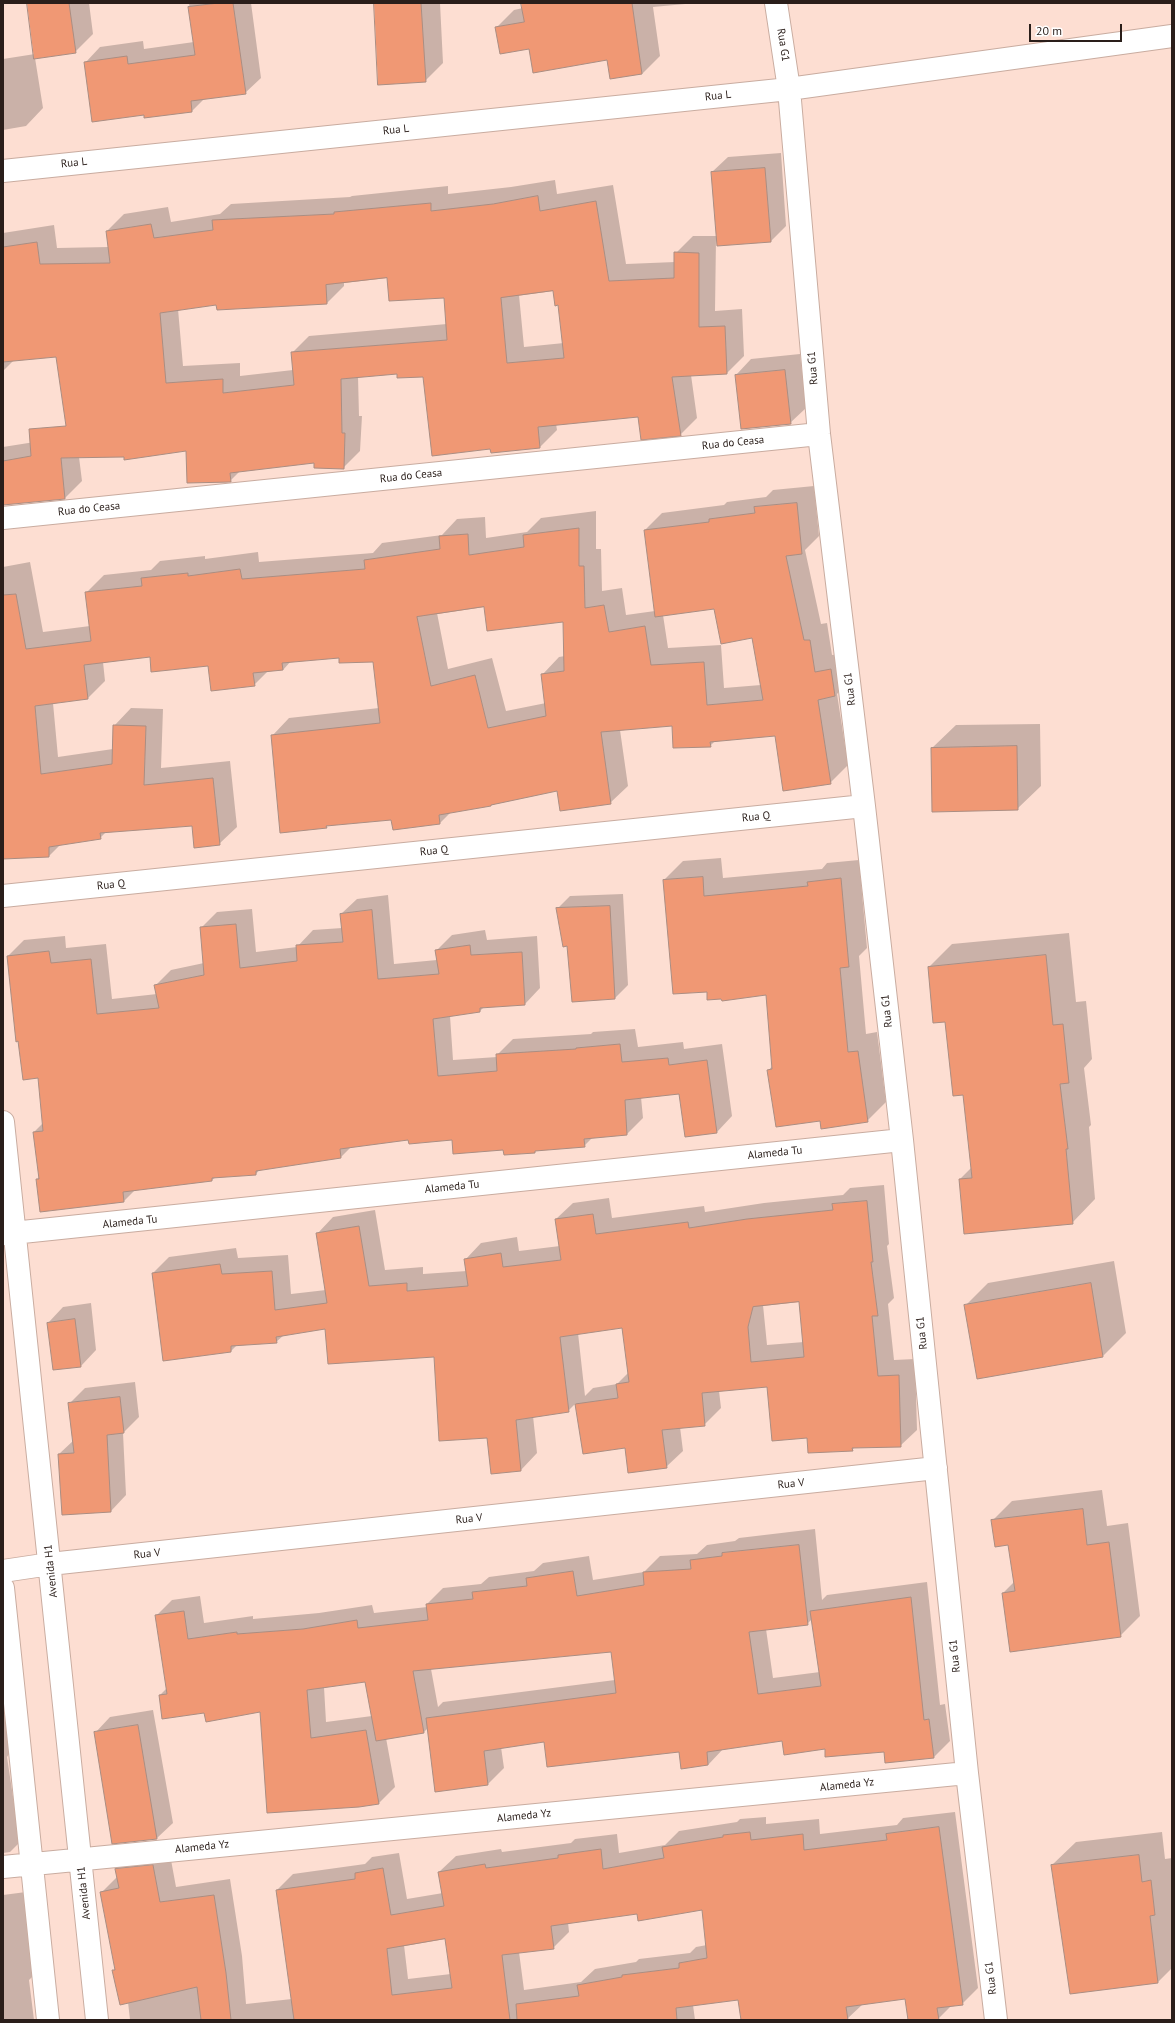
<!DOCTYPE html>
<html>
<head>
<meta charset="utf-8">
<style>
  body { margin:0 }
  #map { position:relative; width:1175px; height:2023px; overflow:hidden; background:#fdded2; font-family:"PT Sans",sans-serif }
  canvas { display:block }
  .frame { position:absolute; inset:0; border:4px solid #2a1e1a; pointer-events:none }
  .scale { position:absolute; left:1029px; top:24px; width:93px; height:18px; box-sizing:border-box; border:2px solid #2a1e1a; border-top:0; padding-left:5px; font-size:12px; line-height:14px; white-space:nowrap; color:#2a1e1a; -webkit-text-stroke:3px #fff; paint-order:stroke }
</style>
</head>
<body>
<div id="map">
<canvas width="1175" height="2023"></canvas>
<div class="frame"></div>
<div class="scale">20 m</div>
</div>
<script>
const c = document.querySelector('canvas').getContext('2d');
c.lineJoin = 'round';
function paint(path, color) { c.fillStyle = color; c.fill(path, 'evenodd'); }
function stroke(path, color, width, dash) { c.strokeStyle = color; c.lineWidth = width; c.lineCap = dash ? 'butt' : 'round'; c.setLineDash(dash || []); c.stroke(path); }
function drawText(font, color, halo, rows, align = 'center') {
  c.font = font + ' "PT Sans",sans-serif'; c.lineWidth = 4; c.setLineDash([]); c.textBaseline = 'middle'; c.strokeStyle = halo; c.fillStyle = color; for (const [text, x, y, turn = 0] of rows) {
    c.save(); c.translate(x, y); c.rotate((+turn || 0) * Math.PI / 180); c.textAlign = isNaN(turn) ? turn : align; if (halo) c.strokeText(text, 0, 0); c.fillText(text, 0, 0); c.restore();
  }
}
paint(new Path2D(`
  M 28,3 L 89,3 L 93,34 L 75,52 L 35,58 L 43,108 L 26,126 L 3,130 L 3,59 L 35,54 Z
  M 189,3 L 251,3 L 261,78 L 245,93 L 204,99 L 192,111 L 145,114 L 85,63 L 100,47 L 143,41 L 144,49 L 194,42 Z
  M 375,3 L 440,3 L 443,63 L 425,81 Z
  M 522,3 L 696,3 L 653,7 L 660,56 L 642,74 L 611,78 L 608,58 L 530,48 L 496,28 L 514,10 L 523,8 Z
  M 781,153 L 786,226 L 771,241 L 716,239 L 715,311 L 742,309 L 744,356 L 727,373 L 691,375 L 697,418 L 680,435 L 638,416 L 556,424 L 557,430 L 540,447 L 491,448 L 424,376 L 398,373 L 358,376 L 359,416 L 362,416 L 360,451 L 343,468 L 315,462 L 240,471 L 230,481 L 187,450 L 125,456 L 79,457 L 82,481 L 65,498 L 3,504 L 3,447 L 41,441 L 114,418 L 57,355 L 14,360 L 3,371 L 3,233 L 54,225 L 57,248 L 109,247 L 107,231 L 124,214 L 168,207 L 171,222 L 220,214 L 231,204 L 350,197 L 352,196 L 448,186 L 448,194 L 511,187 L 555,180 L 557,194 L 613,185 L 626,264 L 675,262 L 676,253 L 693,236 L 717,236 L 712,172 L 728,157 ZM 388,277 L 445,297 L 447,324 L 309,336 L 292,353 L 293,370 L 240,376 L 240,363 L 183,366 L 178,309 L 217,303 L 327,303 L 344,286 L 344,282 ZM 553,290 L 559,304 L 564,343 L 524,347 L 519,295 Z
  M 800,354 L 806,408 L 790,423 L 736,375 L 751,359 Z
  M 814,486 L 819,536 L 805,550 L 821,624 L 827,623 L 832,655 L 848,653 L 852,678 L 837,694 L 848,765 L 830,783 L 776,735 L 715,741 L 710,746 L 673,725 L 620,730 L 628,786 L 610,803 L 558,790 L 491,805 L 451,812 L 440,823 L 392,819 L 329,824 L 326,827 L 272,736 L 289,718 L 379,708 L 374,661 L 340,657 L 291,661 L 283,670 L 268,671 L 254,685 L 208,665 L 151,656 L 103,662 L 105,681 L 88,698 L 53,703 L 58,757 L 113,749 L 114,726 L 131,708 L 163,709 L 161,768 L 230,761 L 237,827 L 219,844 L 193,825 L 106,832 L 100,838 L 61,844 L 49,856 L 3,858 L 3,567 L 30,562 L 43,632 L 90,626 L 86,593 L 104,575 L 151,570 L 160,561 L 205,556 L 205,559 L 258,552 L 259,562 L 373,553 L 382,543 L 442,535 L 457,519 L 485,517 L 486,538 L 527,532 L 541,518 L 596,511 L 596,549 L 601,549 L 602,591 L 622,588 L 626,615 L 655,611 L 645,530 L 662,513 L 724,505 L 727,502 L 766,497 L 773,490 ZM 484,606 L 564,620 L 565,656 L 559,657 L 542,675 L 546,703 L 506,711 L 492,658 L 448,669 L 437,613 ZM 715,608 L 753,637 L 761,685 L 724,688 L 721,645 L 668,648 L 663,615 Z
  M 1040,724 L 1041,786 L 1017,809 L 933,811 L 932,748 L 956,725 Z
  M 721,858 L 723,878 L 822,869 L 827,863 L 859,860 L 867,948 L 859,956 L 866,1034 L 877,1032 L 886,1102 L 867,1121 L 820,1120 L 768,1071 L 773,1065 L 767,994 L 708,991 L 664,880 L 683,861 Z
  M 623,894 L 628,985 L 615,998 L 573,1001 L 568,945 L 557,909 L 570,896 Z
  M 388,895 L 394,964 L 437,960 L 436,951 L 452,935 L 485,930 L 487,940 L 537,936 L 540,988 L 525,1004 L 484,1007 L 480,1011 L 450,1016 L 453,1060 L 497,1057 L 497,1055 L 513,1039 L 591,1034 L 593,1032 L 635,1029 L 638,1047 L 683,1042 L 684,1049 L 722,1044 L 732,1116 L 717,1132 L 680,1093 L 641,1097 L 643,1118 L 627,1134 L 593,1137 L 584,1146 L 537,1150 L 534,1152 L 504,1149 L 453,1139 L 409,1139 L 351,1147 L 341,1157 L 260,1169 L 256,1174 L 216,1177 L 212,1180 L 136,1189 L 124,1201 L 37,1179 L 40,1176 L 34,1132 L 43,1123 L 39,1077 L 8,956 L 24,940 L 65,936 L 66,948 L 106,944 L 112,999 L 157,994 L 155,986 L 171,970 L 204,963 L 201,928 L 217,912 L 252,909 L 256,952 L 297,947 L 313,930 L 342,928 L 341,914 L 357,899 Z
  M 1069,933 L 1076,1002 L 1086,1001 L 1092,1059 L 1084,1068 L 1091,1125 L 1089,1127 L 1095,1199 L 1072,1223 L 960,1179 L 972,1167 L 964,1094 L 946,1021 L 929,967 L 952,944 Z
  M 884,1185 L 889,1244 L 887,1246 L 894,1298 L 888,1304 L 894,1360 L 915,1359 L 917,1430 L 900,1446 L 855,1447 L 852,1450 L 808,1437 L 768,1386 L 719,1391 L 721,1408 L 704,1425 L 680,1427 L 683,1451 L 666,1467 L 626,1447 L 583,1453 L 576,1403 L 568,1411 L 533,1416 L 537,1453 L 521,1470 L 488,1437 L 435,1356 L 326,1328 L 284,1335 L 276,1342 L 237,1345 L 231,1351 L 153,1273 L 169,1257 L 236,1248 L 238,1258 L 288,1255 L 291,1294 L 326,1290 L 317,1234 L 333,1217 L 375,1210 L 385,1270 L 423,1267 L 423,1274 L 467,1271 L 465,1260 L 481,1243 L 517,1237 L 519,1251 L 560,1246 L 556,1219 L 573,1203 L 609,1198 L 612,1218 L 704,1206 L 705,1212 L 764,1203 L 843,1195 L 850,1188 ZM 800,1301 L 804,1342 L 767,1345 L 763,1305 ZM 622,1327 L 629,1372 L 617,1384 L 593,1388 L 585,1396 L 578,1333 Z
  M 1114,1261 L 1126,1333 L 1103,1356 L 965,1306 L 988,1283 Z
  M 91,1303 L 96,1350 L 81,1366 L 48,1323 L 63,1307 Z
  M 135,1382 L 139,1417 L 123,1433 L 126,1495 L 111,1511 L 59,1454 L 74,1440 L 69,1404 L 85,1388 Z
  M 1102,1490 L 1107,1526 L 1128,1523 L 1140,1616 L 1120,1636 L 1003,1593 L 1014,1582 L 1009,1544 L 992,1521 L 1012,1501 Z
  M 815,1529 L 822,1600 L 827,1595 L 927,1582 L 940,1705 L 945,1704 L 950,1741 L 934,1757 L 886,1762 L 885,1751 L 826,1748 L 783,1740 L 724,1748 L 708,1765 L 681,1768 L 680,1751 L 545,1741 L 501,1747 L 504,1768 L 488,1784 L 428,1728 L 424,1732 L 386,1738 L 395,1787 L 379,1803 L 359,1806 L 261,1711 L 205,1712 L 160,1695 L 167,1688 L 156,1616 L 172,1600 L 200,1596 L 204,1623 L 253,1616 L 253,1619 L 319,1613 L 372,1605 L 374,1613 L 427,1607 L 427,1604 L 443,1588 L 481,1584 L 489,1577 L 534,1571 L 543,1563 L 589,1556 L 593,1580 L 644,1572 L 660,1556 L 697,1554 L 707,1545 L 735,1541 L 739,1538 ZM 812,1619 L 820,1672 L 773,1678 L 766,1629 L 807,1624 ZM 612,1651 L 615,1680 L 443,1702 L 438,1707 L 431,1669 ZM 366,1681 L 372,1716 L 326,1722 L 324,1687 Z
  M 3,1704 L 7,1729 L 9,1754 L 7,1757 L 15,1810 L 21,1809 L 26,1836 L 10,1852 L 3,1853 Z
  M 153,1710 L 173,1823 L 157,1838 L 112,1843 L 95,1733 L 110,1717 Z
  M 955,1812 L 978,1988 L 962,2004 L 952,2005 L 938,2019 L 933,2020 L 909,2020 L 906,1997 L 863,2004 L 847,2019 L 844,2020 L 742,2020 L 739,1999 L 693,2005 L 695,2020 L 130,2020 L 128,2002 L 113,1971 L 116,1968 L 101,1893 L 118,1876 L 116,1869 L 133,1853 L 169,1849 L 176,1887 L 230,1879 L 242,1956 L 246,2004 L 292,1999 L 277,1890 L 293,1874 L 365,1864 L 372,1857 L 399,1853 L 407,1899 L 443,1893 L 439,1872 L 456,1856 L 501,1849 L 502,1852 L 571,1843 L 575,1839 L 617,1834 L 619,1853 L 665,1845 L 679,1831 L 737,1822 L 740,1819 L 766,1817 L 766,1824 L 819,1819 L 820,1834 L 897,1825 L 903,1818 ZM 703,1909 L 707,1945 L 696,1947 L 690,1953 L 639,1959 L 636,1962 L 595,1969 L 581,1982 L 524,1990 L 519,1952 L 553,1948 L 569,1932 L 568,1922 L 638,1913 ZM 445,1938 L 451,1974 L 408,1979 L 404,1945 Z
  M 1162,1832 L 1165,1859 L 1172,1858 L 1172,1968 L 1158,1982 L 1052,1865 L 1076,1842 Z
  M 26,1892 L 36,1973 L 29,1980 L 34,2020 L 3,2020 L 3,1895 Z`), '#0003');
const building = new Path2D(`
  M 27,3 L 69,3 L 76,53 L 34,59 Z
  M 219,3 L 233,3 L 246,94 L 191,101 L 192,112 L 144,118 L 144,115 L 92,122 L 84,62 L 127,56 L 128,64 L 195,55 L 188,7 Z
  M 374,3 L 421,3 L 426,82 L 378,85 Z
  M 521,3 L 632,3 L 642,74 L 610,79 L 607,60 L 533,73 L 529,49 L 500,54 L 495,27 L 524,22 Z
  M 765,168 L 771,242 L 717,246 L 711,172 Z
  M 538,196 L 540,211 L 596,201 L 609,281 L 674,278 L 674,252 L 699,253 L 699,327 L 725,326 L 727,374 L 672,377 L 681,436 L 641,440 L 638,417 L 538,427 L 540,448 L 491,453 L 490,449 L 432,456 L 423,377 L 397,378 L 397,374 L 341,379 L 342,433 L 345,433 L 344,469 L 314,468 L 314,463 L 230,473 L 231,482 L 187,483 L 186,451 L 124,460 L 124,457 L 61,458 L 65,499 L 3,505 L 3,461 L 31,456 L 29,429 L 66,426 L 56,357 L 3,362 L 3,247 L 37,242 L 40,264 L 110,263 L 106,231 L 151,224 L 154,238 L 213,230 L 212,220 L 334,214 L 334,212 L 431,203 L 431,211 L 493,204 ZM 387,278 L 389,301 L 444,298 L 447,340 L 291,352 L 294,385 L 223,393 L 223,379 L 166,383 L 160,313 L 216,305 L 217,310 L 327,304 L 326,285 ZM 553,291 L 555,306 L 558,305 L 564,358 L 507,363 L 501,298 Z
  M 785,370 L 791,424 L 741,429 L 735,375 Z
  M 797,503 L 802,554 L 786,556 L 804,640 L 810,640 L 815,672 L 831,669 L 835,696 L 818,700 L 831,784 L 783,791 L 775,736 L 710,742 L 711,747 L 673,748 L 672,726 L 601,732 L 611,804 L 560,811 L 557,791 L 491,805 L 491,806 L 439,815 L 440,824 L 393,830 L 391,820 L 326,826 L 327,828 L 280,833 L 271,735 L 380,723 L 373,662 L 339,663 L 339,658 L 282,663 L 283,670 L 253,673 L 255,686 L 211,691 L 208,666 L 151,672 L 150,657 L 84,665 L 88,699 L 35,706 L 41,774 L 112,764 L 113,725 L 146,726 L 144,785 L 213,778 L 220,845 L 194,848 L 192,826 L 100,833 L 101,839 L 49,847 L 49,857 L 3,859 L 3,595 L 16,594 L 26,649 L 91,641 L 85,592 L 142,586 L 141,578 L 188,573 L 188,576 L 240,569 L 242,579 L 365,569 L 364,560 L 440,549 L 439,536 L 468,534 L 469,555 L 524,547 L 523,535 L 579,528 L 579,566 L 584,566 L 585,608 L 604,605 L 609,632 L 645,626 L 651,665 L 704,662 L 707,705 L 763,700 L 752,638 L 721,644 L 714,609 L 655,617 L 644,530 L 709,522 L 709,519 L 755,513 L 754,507 ZM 484,607 L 487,631 L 563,622 L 564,671 L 541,674 L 546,716 L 488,728 L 475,675 L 431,686 L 417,617 Z
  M 1017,746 L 1018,810 L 932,812 L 931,748 Z
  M 703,877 L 704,896 L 808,886 L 807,882 L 841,878 L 849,967 L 840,968 L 848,1052 L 858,1051 L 868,1122 L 821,1129 L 820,1121 L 776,1127 L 767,1070 L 772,1069 L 766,995 L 722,1001 L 721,999 L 707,1000 L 707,992 L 673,994 L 663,880 Z
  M 610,906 L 615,999 L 572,1002 L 567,946 L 563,947 L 556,908 Z
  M 372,910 L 378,979 L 439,974 L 435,950 L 470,945 L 471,955 L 522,952 L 525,1005 L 480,1008 L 480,1012 L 433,1019 L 438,1076 L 497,1071 L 496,1054 L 576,1049 L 576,1048 L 620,1044 L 622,1062 L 668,1058 L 669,1065 L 707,1060 L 717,1133 L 685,1137 L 679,1094 L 625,1100 L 627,1135 L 584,1139 L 585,1147 L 535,1151 L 535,1153 L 504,1155 L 503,1150 L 453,1154 L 452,1140 L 409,1144 L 408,1140 L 340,1149 L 341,1158 L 256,1171 L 256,1175 L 212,1178 L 212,1181 L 123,1192 L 124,1202 L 40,1212 L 36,1179 L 39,1179 L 33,1132 L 43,1131 L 38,1078 L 23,1080 L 18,1041 L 16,1042 L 7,956 L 49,951 L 51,963 L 91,959 L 97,1014 L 159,1008 L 154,985 L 204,975 L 200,927 L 236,924 L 240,968 L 297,961 L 296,945 L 343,942 L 340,914 Z
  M 1046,955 L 1053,1025 L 1063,1024 L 1069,1083 L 1060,1084 L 1068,1149 L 1066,1149 L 1073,1224 L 964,1234 L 959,1179 L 972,1178 L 963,1095 L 953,1096 L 945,1022 L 933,1023 L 928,967 Z
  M 867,1201 L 873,1262 L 871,1262 L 878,1316 L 872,1316 L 878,1376 L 899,1375 L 901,1447 L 852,1448 L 853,1451 L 808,1453 L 807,1438 L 772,1441 L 767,1387 L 702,1393 L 705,1426 L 662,1430 L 667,1468 L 628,1473 L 625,1448 L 583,1454 L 575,1404 L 618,1398 L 616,1384 L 629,1382 L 622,1328 L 560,1337 L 569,1412 L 516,1420 L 521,1471 L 491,1474 L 487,1438 L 439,1441 L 434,1357 L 328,1364 L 325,1329 L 276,1337 L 277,1343 L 231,1346 L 231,1352 L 163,1361 L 152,1273 L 220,1264 L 222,1274 L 272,1271 L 275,1310 L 327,1303 L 316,1233 L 359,1226 L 369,1286 L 407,1283 L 407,1291 L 468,1286 L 464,1259 L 501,1253 L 503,1267 L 561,1260 L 555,1219 L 593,1214 L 596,1234 L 688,1222 L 689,1228 L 747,1219 L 833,1210 L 832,1204 ZM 799,1302 L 804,1357 L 751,1362 L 748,1327 L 753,1307 Z
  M 1091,1283 L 1103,1357 L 977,1379 L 964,1305 Z
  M 75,1319 L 81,1367 L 53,1370 L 47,1323 Z
  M 120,1397 L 124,1433 L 107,1435 L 111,1512 L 62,1515 L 58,1454 L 74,1453 L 68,1403 Z
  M 1083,1509 L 1087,1545 L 1109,1542 L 1121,1637 L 1010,1652 L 1002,1593 L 1015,1591 L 1008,1545 L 995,1547 L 991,1520 Z
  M 799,1545 L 808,1625 L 749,1632 L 758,1694 L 821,1686 L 810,1611 L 911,1597 L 924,1720 L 929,1719 L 934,1758 L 885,1763 L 884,1752 L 825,1757 L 825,1749 L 784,1755 L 782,1741 L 707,1752 L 708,1765 L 681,1769 L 679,1752 L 547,1767 L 544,1742 L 484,1751 L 488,1785 L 435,1792 L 426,1718 L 616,1693 L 611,1652 L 413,1671 L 424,1733 L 376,1741 L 365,1682 L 307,1690 L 311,1738 L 366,1730 L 379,1804 L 359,1807 L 267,1813 L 260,1712 L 206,1722 L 204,1713 L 162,1719 L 159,1695 L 167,1694 L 155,1615 L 184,1611 L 188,1639 L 237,1632 L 237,1634 L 303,1629 L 357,1620 L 358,1628 L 428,1620 L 426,1604 L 473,1599 L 472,1592 L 527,1586 L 526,1578 L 573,1571 L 577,1596 L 644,1585 L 643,1572 L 691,1569 L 690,1560 L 722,1556 L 722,1553 Z
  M 138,1725 L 157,1839 L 112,1844 L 94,1732 Z
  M 939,1827 L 963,2005 L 937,2008 L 939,2020 L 908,2020 L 905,1999 L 846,2007 L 848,2020 L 741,2020 L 738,2000 L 676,2008 L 677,2020 L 517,2020 L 516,2004 L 579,1996 L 577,1985 L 622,1977 L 622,1975 L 679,1968 L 679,1963 L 707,1958 L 702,1910 L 638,1921 L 637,1914 L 551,1926 L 554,1949 L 502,1955 L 510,2020 L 294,2020 L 276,1890 L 355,1879 L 355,1873 L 383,1868 L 391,1915 L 444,1906 L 438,1872 L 485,1864 L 486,1868 L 558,1858 L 558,1855 L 601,1849 L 603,1869 L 664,1858 L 662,1847 L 723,1837 L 723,1835 L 750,1832 L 751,1840 L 803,1834 L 804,1850 L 887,1840 L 886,1834 ZM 445,1939 L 452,1988 L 392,1995 L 387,1949 Z
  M 1139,1855 L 1142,1882 L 1151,1880 L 1155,1915 L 1150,1916 L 1158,1983 L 1070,1994 L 1051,1865 Z
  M 153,1865 L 160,1902 L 214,1895 L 226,1973 L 231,2020 L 201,2020 L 197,1987 L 120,2005 L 112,1970 L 115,1970 L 100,1892 L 119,1888 L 115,1869 Z`);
paint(building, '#f09874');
stroke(building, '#aa8d82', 1);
const minor = new Path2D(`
  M 776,3 L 789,89 L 819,434 L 864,806 L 902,1140 L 967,1773 L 996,2020
  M 3,171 L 789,89 L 1172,36
  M 3,518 L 819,434
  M 3,896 L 864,806
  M 3,1122 L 97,2020
  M 3,1234 L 902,1140
  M 3,1571 L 50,1564 L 936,1468
  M 3,1588 L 48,2020
  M 3,1867 L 967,1773`);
stroke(minor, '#c9aca0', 24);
stroke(minor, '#fff', 22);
drawText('11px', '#2a1e1a', '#fff', [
  ["Rua G1",783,45,81],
  ["Rua L",718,96,-6],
  ["Rua L",396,130,-6],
  ["Rua L",74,163,-6],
  ["Rua G1",813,368,-95],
  ["Rua do Ceasa",733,443,-6],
  ["Rua do Ceasa",411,476,-6],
  ["Rua do Ceasa",89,509,-6],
  ["Rua G1",850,689,-97],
  ["Rua Q",756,817,-6],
  ["Rua Q",434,851,-6],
  ["Rua Q",111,885,-6],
  ["Rua G1",887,1011,-96],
  ["Alameda Tu",775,1153,-6],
  ["Alameda Tu",452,1187,-6],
  ["Alameda Tu",130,1222,-6],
  ["Rua G1",922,1333,-96],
  ["Rua V",791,1484,-6],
  ["Rua V",469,1519,-6],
  ["Rua V",147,1554,-6],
  ["Avenida H1",51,1571,-96],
  ["Rua G1",955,1656,-96],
  ["Alameda Yz",847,1785,-6],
  ["Alameda Yz",524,1816,-6],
  ["Alameda Yz",202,1847,-6],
  ["Avenida H1",84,1893,-96],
  ["Rua G1",991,1978,-97]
]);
</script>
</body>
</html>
